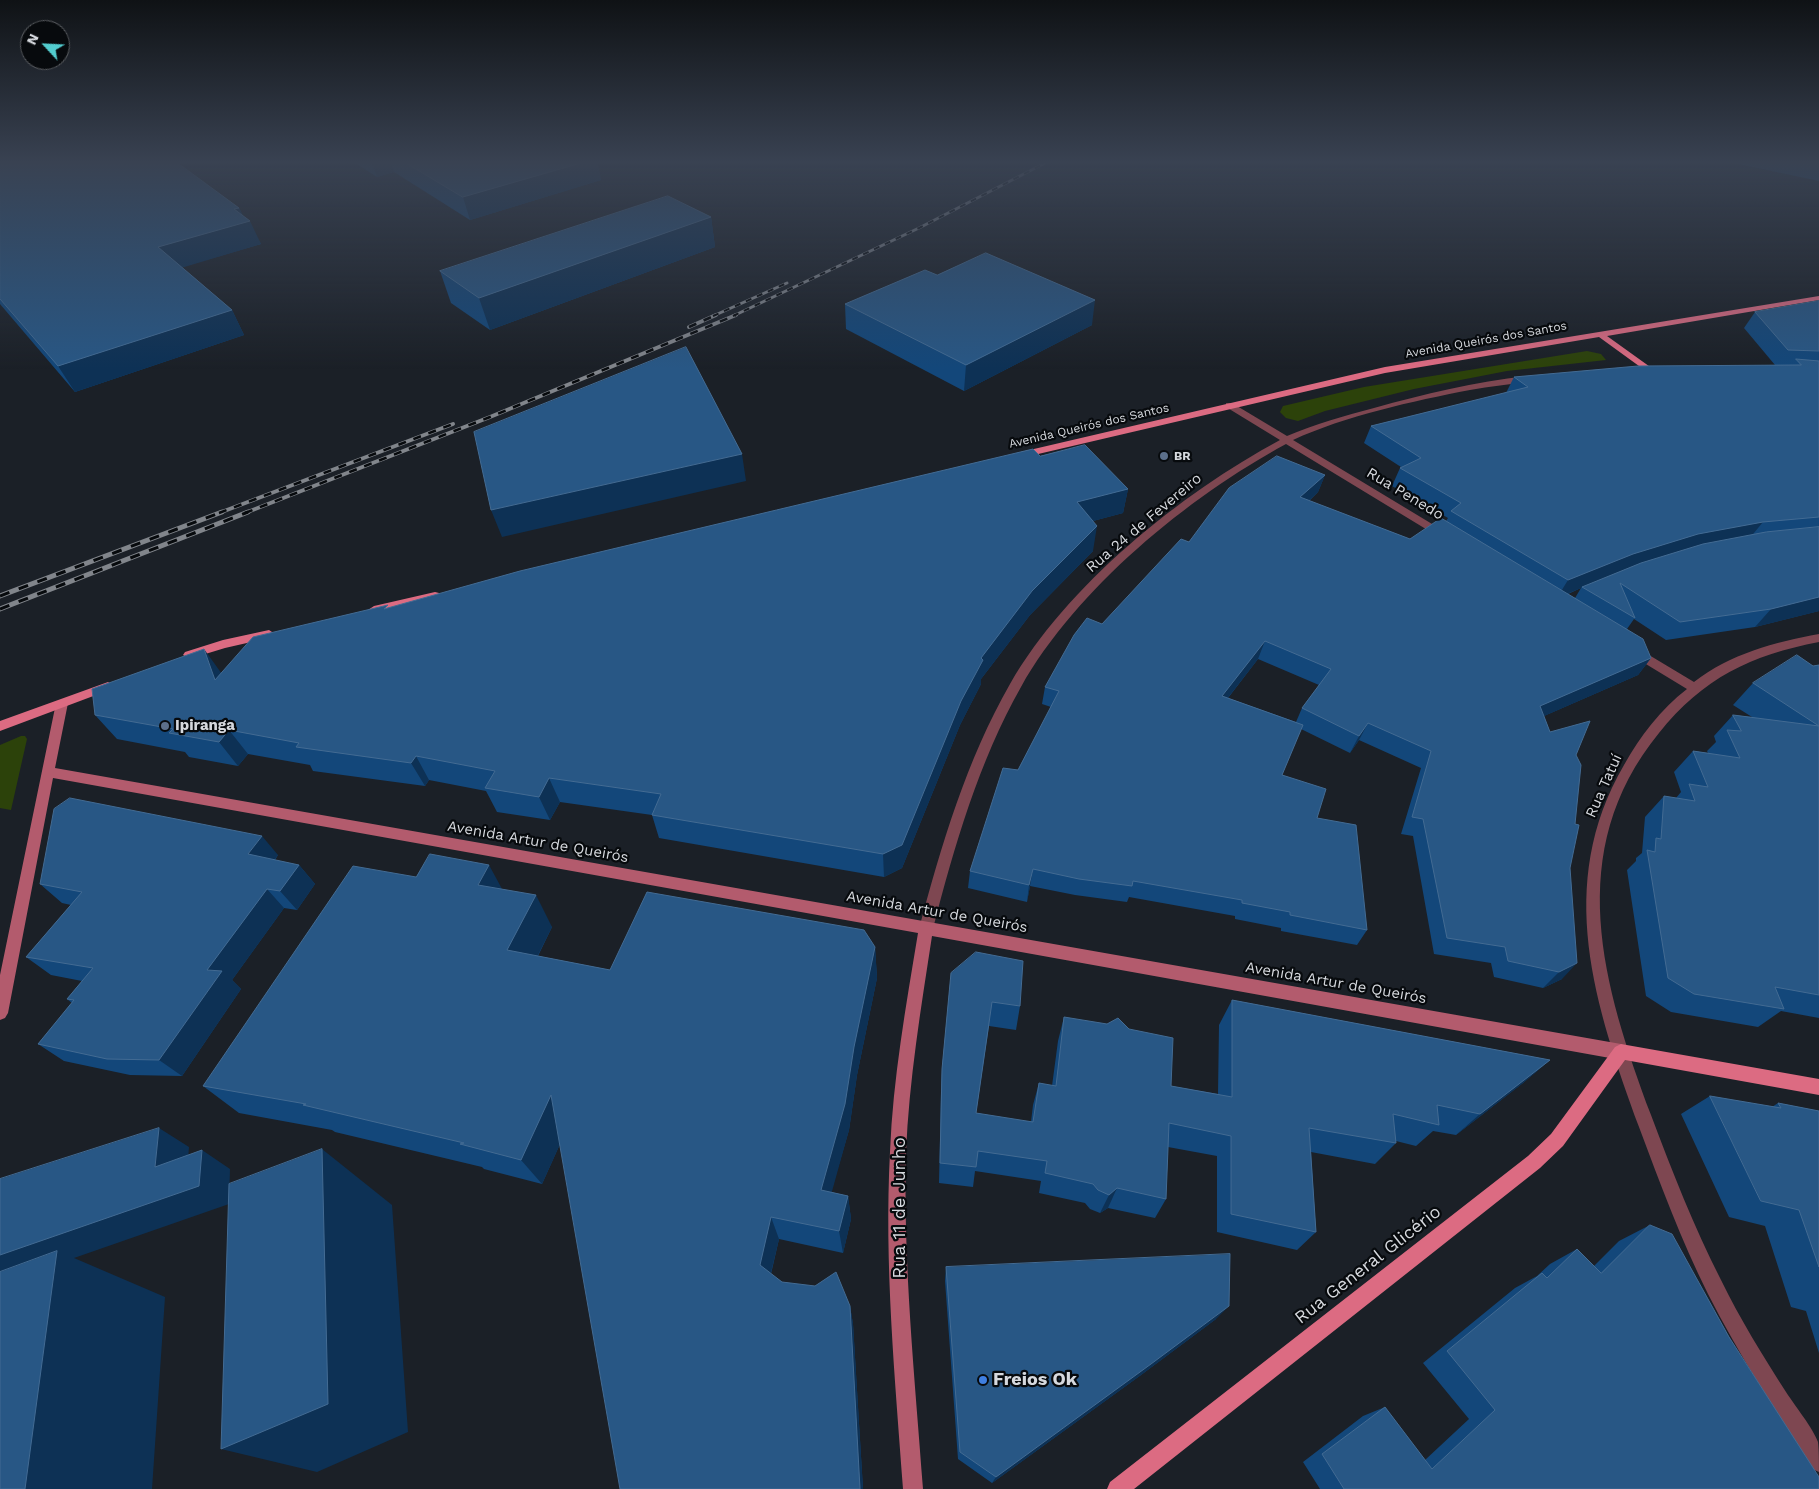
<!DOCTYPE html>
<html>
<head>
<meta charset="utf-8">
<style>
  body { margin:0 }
  #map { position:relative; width:1819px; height:1489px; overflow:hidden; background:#1b2027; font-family:"Work Sans",sans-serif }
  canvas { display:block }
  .north { position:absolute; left:20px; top:20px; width:50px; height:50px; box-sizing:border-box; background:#070a0d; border:1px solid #5a5d61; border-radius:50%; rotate:295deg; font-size:14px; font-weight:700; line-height:20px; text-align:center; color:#d6d9de }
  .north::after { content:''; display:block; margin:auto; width:18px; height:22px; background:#52cdcf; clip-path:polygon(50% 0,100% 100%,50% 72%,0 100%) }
</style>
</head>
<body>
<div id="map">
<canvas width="1819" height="1489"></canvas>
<div class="north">N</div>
</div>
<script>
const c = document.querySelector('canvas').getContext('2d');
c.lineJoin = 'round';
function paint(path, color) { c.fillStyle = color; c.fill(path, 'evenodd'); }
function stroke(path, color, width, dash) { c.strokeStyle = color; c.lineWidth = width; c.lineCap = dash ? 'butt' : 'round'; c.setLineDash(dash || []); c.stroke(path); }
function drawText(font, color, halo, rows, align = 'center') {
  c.font = font + ' "Work Sans",sans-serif'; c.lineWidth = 4.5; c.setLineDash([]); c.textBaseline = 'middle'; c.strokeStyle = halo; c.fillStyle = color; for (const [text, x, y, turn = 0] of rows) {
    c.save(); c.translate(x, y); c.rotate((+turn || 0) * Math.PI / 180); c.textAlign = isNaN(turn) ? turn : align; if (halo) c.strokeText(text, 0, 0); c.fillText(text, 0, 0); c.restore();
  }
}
paint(new Path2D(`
  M 1587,351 L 1601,354 L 1606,360 L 1507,371 L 1414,389 L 1325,411 L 1298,421 L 1286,418 L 1280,412 L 1283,406 L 1364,387 Z
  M 21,736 L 25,736 L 27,739 L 11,810 L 0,808 L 0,745 Z`), '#2c420a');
paint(new Path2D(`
  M 1527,376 L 1530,377 L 1530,381 C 1510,385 1490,386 1470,390 C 1413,401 1345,416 1293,440 L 1447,533 L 1447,537 L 1439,537 L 1286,444 C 1188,497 1076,589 1021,687 C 979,761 954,847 933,929 L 931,933 L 926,935 L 921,933 L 919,929 C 941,846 967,759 1010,684 C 1067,585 1180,494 1280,440 L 1226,407 L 1226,403 L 1232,403 L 1287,436 C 1315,424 1344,416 1374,408 C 1424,394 1475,382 1527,376 Z
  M 1819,634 L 1819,642 C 1751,655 1703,678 1659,733 C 1562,852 1603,986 1651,1115 C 1672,1171 1694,1227 1721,1280 C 1740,1319 1763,1356 1786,1392 C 1795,1406 1813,1428 1818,1442 C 1819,1450 1819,1463 1819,1472 L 1812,1469 C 1776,1412 1739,1355 1708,1294 C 1681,1240 1660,1183 1639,1127 C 1595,1006 1554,885 1624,765 C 1640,736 1661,709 1687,689 L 1631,655 L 1629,652 L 1631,649 L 1639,649 L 1694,682 C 1730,654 1775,642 1819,634 Z`), '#7e4751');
paint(new Path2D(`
  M 62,699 L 68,703 L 55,768 L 1621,1044 L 1627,1047 L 1629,1052 L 1627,1057 L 1621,1060 L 932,936 C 921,1008 909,1080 906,1153 C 903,1265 915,1378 923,1489 L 903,1489 C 895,1377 884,1264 890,1152 C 893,1078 906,1006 918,933 L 53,778 L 8,1013 L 5,1018 L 0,1020 L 0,975 L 56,703 Z`), '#b35b6d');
paint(new Path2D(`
  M 1819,296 L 1819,300 L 1607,336 L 1653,369 L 1654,371 L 1650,374 L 1599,337 L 1385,373 L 1021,458 L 1016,455 L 1021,452 L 1385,367 Z
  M 435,592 L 439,593 L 440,596 L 439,599 L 374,614 L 368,610 L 374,606 Z
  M 269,630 L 275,634 L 273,637 L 225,648 L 189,659 L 183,655 L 185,652 L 223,640 Z
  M 108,682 L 114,686 L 112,689 L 0,731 L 0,721 Z
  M 1621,1044 L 1819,1079 L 1819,1095 L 1625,1060 L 1563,1146 L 1540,1168 L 1134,1489 L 1107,1489 L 1110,1482 L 1528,1156 L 1551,1134 L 1615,1047 Z`), '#dc6b82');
const railFar2 = new Path2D(`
  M 713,316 L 787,283
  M 733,316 L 919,228 L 1049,161`);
const railFar1 = new Path2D(`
  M 689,327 L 716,315
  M 219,513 L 453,424
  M 245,513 L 490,417 L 736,315`);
const rail = new Path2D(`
  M 0,596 L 222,512
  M 0,609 L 248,512`);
stroke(railFar2, '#81858b', 3);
stroke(railFar1, '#81858b', 4);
stroke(rail, '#81858b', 5);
stroke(railFar2, '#070a0d', 2, [6]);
stroke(railFar1, '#070a0d', 2.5, [8]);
stroke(rail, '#070a0d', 3, [10]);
paint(new Path2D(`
  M 0,161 L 239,208 L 243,216 L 261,244 L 182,267 L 232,310 L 244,335 L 75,392 L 0,304 Z
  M 352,161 L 597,161 L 601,180 L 470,220 L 394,172 L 377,177 Z
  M 1724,161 L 1819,161 L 1819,181 Z
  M 711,217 L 715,247 L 490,330 L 451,303 L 440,271 Z
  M 1819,301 L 1819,611 L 1755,627 L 1666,640 L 1634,619 L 1627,629 L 1651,658 L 1638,675 L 1544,716 L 1550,732 L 1576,755 L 1570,868 L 1562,979 L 1543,988 L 1494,977 L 1491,963 L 1434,954 L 1413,836 L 1401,834 L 1421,768 L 1359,740 L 1350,753 L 1301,729 L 1282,775 L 1317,818 L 1367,930 L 1357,945 L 1281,931 L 1281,928 L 1235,919 L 1235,916 L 1129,897 L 1127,902 L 1075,895 L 1030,886 L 1027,902 L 968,888 L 970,871 L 1018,770 L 1051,707 L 1042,704 L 1045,687 L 1102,624 L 1189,542 L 1325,475 L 1318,492 L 1309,501 L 1410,539 L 1446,521 L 1448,518 L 1392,486 L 1400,468 L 1401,467 L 1364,443 L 1371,426 L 1506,393 L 1514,377 L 1775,365 L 1744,328 L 1755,312 ZM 1581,588 L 1575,598 L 1568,594 ZM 1258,659 L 1319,685 L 1302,708 L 1296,722 L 1228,698 Z
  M 845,304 L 1092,325 L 964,391 L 846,329 Z
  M 1040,456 L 1128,489 L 1123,513 L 1093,521 L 1093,551 L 1030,615 L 981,679 L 981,684 L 960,725 L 902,868 L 884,877 L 659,838 L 652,815 L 560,802 L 550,820 L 497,812 L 486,791 L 429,780 L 425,786 L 313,771 L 310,765 L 248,754 L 238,766 L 189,757 L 185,752 L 117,739 L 95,715 L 222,673 L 389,608 Z
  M 1819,665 L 1819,1018 L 1781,1011 L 1758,1027 L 1671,1012 L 1646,996 L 1627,870 L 1636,861 L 1636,858 L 1642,853 L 1645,817 L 1664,796 L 1676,798 L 1681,792 L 1674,772 L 1693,751 L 1708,753 L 1707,751 L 1716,742 L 1714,736 L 1733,715 L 1752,717 L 1733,705 L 1753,683 Z
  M 278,855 L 275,860 L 299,865 L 315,884 L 297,910 L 284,908 L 232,980 L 241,989 L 182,1076 L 130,1075 L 64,1061 L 38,1044 L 72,1003 L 67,999 L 82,981 L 51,975 L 26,957 L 71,905 L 62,903 L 40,884 Z
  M 416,877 L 502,889 L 552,927 L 538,956 L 610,970 L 875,947 L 877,978 L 857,1075 L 849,1130 L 831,1192 L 848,1196 L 851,1219 L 843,1253 L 779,1239 L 771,1274 L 782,1282 L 850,1306 L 853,1324 L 863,1489 L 560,1144 L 542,1184 L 484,1169 L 482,1167 L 335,1132 L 332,1130 L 239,1113 L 203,1086 Z
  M 951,973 L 1020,1006 L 1016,1030 L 989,1026 L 976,1113 L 1031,1122 L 1033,1105 L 1039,1083 L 1052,1086 L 1058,1041 L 1064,1017 L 1171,1086 L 1218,1094 L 1219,1025 L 1232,1000 L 1550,1060 L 1523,1083 L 1456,1135 L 1433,1131 L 1416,1146 L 1396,1141 L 1396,1143 L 1375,1164 L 1311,1152 L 1316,1232 L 1297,1250 L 1217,1232 L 1217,1156 L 1168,1147 L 1166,1199 L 1155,1218 L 1108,1208 L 1100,1213 L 1090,1209 L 1085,1203 L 1039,1193 L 1041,1181 L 975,1171 L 973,1187 L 939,1183 L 941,1091 L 942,1069 Z
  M 1710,1096 L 1772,1107 L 1778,1103 L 1819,1111 L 1819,1353 L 1806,1311 L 1791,1307 L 1765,1226 L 1729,1217 L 1681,1114 Z
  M 1650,1225 L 1729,1337 L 1819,1489 L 1320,1489 L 1303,1462 L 1363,1416 L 1385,1407 L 1425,1460 L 1469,1419 L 1423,1363 L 1515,1288 L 1537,1276 L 1550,1264 L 1577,1249 L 1594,1266 L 1619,1241 Z
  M 946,1267 L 1216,1319 L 1141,1375 L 992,1483 L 958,1459 L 945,1281 Z`), '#13477a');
paint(new Path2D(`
  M 371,161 L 390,161 L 394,172 L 377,177 Z
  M 588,161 L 597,161 L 601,180 L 470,220 L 463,197 Z
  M 239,208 L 246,222 L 250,221 L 261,244 L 171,271 L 158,247 L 234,209 Z
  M 711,217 L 715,247 L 490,330 L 479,298 Z
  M 1095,300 L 1092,325 L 964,391 L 966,365 Z
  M 232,310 L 244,335 L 75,392 L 58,366 Z
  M 742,454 L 746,481 L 502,537 L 491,510 Z
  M 1325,475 L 1318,492 L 1293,515 L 1300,497 Z
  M 1128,489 L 1123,513 L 1074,526 L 1077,502 Z
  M 1763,522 L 1749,539 L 1582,587 L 1581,588 L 1557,598 L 1568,580 L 1633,554 L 1698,534 Z
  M 1097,526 L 1093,551 L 1030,615 L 981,679 L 981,684 L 960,725 L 902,868 L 884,877 L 883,854 L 961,701 L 981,658 L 1032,591 Z
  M 1819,597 L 1819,611 L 1755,627 L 1771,609 Z
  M 1265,641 L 1258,659 L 1216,713 L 1222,696 Z
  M 204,649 L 222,674 L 215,680 Z
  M 1651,658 L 1638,675 L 1528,723 L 1540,706 Z
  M 1368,723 L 1359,740 L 1350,753 L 1359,736 Z
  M 229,730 L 248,754 L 238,766 L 219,742 Z
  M 416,756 L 429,780 L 425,786 L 411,763 Z
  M 549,778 L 560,802 L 550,820 L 539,797 Z
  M 262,836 L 278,855 L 265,873 L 248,854 Z
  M 299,865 L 315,884 L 297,910 L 280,891 Z
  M 489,865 L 507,898 L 478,885 Z
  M 1033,869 L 1030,886 L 1027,902 L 1029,885 Z
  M 267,889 L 284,908 L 232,980 L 241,989 L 182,1076 L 159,1060 L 207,970 Z
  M 536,895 L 552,927 L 525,981 L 507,950 Z
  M 875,947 L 877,978 L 857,1075 L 849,1130 L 826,1213 L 821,1190 L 854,1047 Z
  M 1577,963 L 1562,979 L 1543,988 L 1559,972 Z
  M 1550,1060 L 1523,1083 L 1456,1135 L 1480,1114 Z
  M 551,1095 L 570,1122 L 542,1184 L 521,1160 Z
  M 159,1128 L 189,1147 L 186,1185 L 155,1167 Z
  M 322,1149 L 392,1205 L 408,1432 L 317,1472 L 221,1449 Z
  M 202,1150 L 230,1169 L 229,1204 L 74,1258 L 165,1297 L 152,1489 L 25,1489 L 0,1284 L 0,1255 Z
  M 1117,1188 L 1108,1208 L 1100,1213 L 1109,1195 Z
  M 848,1196 L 851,1219 L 843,1253 L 839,1231 Z
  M 771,1217 L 779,1239 L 768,1285 L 760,1265 Z
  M 850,1306 L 853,1324 L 863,1489 L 860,1489 Z
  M 1229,1306 L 1216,1319 L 1141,1375 L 992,1483 L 996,1477 Z`), '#0d3155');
const building = new Path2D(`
  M 0,161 L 175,161 L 239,208 L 234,209 L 250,221 L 158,247 L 232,310 L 58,366 L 0,299 Z
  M 403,161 L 588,161 L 463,197 Z
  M 668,196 L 711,217 L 479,298 L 440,271 Z
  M 986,253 L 1095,300 L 966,365 L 845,304 L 925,270 L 937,275 Z
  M 1819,301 L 1819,351 L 1788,350 L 1755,312 Z
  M 686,347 L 742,454 L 491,510 L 474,432 Z
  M 1796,359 L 1819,361 L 1819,517 L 1763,522 L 1698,534 L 1633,554 L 1568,580 L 1451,511 L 1461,503 L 1400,468 L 1421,458 L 1371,426 L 1528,387 L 1514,377 L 1638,366 L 1801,365 Z
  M 1085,445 L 1128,489 L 1077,502 L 1097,526 L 1032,591 L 981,658 L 983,660 L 961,701 L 902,845 L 883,854 L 652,815 L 661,794 L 549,778 L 539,797 L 485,788 L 495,771 L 416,756 L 411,763 L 296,747 L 299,743 L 229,730 L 219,742 L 169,733 L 173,729 L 95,715 L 92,689 L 204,649 L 215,680 L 253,637 L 388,605 L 384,609 L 520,571 L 1033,449 L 1040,456 Z
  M 1277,456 L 1325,475 L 1300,497 L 1410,539 L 1441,518 L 1643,639 L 1651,658 L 1540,706 L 1550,732 L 1590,721 L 1576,755 L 1581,765 L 1575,824 L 1579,825 L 1570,868 L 1577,963 L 1559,972 L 1508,961 L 1505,947 L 1447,938 L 1423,819 L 1412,817 L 1431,751 L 1368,723 L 1359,736 L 1302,708 L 1331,669 L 1265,641 L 1222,696 L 1303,725 L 1282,775 L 1326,789 L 1317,818 L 1356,825 L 1367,930 L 1290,915 L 1290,912 L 1242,903 L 1242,900 L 1133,881 L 1132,886 L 1079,879 L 1033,869 L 1029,885 L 970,871 L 1003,768 L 1018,770 L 1059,691 L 1045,687 L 1074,635 L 1087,618 L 1102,624 L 1181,539 L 1189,542 L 1229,488 Z
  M 1819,527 L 1819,597 L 1771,609 L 1680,622 L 1620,583 L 1635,618 L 1582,587 L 1641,563 L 1703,544 L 1766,532 Z
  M 1797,655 L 1813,666 L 1819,665 L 1819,726 L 1753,683 Z
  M 1733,715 L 1819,726 L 1819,995 L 1775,987 L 1784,1009 L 1694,994 L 1668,978 L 1647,850 L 1655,852 L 1656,838 L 1661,839 L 1664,796 L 1695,801 L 1689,784 L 1708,787 L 1693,751 L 1740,758 L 1727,730 L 1741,731 Z
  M 70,798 L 262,836 L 248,854 L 299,865 L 280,891 L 267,889 L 207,970 L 222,971 L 159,1060 L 107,1059 L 38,1044 L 74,1000 L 67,999 L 93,968 L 26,957 L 82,892 L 40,884 L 54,809 Z
  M 430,854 L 489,865 L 478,885 L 536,895 L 507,950 L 610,970 L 647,892 L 864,930 L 875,947 L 854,1047 L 845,1104 L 821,1190 L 848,1196 L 839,1231 L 771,1217 L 760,1265 L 782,1282 L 815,1286 L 836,1272 L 850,1306 L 860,1489 L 620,1489 L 551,1095 L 521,1160 L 460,1144 L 464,1143 L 303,1105 L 306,1104 L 203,1086 L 353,866 L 416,877 Z
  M 976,952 L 1023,961 L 1020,1006 L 992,1002 L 976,1113 L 1033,1122 L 1039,1083 L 1056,1086 L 1064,1017 L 1107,1024 L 1118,1018 L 1129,1029 L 1173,1038 L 1171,1086 L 1232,1097 L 1232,1000 L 1550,1060 L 1480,1114 L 1437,1105 L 1439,1125 L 1393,1114 L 1396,1143 L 1309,1128 L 1316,1232 L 1231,1214 L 1231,1136 L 1169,1123 L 1166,1199 L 1117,1188 L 1109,1195 L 1098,1190 L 1093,1184 L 1045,1173 L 1047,1161 L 978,1151 L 976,1167 L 940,1163 L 942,1069 L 951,973 Z
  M 1710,1096 L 1781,1108 L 1778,1103 L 1819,1111 L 1819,1267 L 1799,1210 L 1761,1201 Z
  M 159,1128 L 155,1167 L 202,1150 L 199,1186 L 0,1255 L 0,1179 Z
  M 322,1149 L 328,1404 L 221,1449 L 229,1184 Z
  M 1650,1225 L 1672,1234 L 1729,1337 L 1819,1477 L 1819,1489 L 1344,1489 L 1322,1454 L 1385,1407 L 1432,1469 L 1495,1410 L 1447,1351 L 1542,1273 L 1547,1278 L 1577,1249 L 1601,1273 Z
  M 57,1251 L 25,1489 L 0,1489 L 0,1272 Z
  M 1230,1254 L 1229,1306 L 1151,1364 L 996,1477 L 960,1452 L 946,1267 Z`);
paint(building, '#285785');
stroke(building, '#436b93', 1);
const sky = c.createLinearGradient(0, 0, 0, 369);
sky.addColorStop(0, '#0f1215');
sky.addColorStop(0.44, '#394252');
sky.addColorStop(1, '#39425200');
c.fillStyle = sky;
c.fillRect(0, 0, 1819, 369);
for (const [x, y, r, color] of [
  [1164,456,5,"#5c6f8a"],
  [165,726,5,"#5c6f8a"],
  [983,1380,5,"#3f7fe0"]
]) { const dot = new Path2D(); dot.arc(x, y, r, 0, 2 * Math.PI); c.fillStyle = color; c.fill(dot); stroke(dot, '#070a0d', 2); }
drawText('12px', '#d6d9de', '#070a0d', [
  ["Avenida Queirós dos Santos",1486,340,-10],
  ["Avenida Queirós dos Santos",1089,426,-13]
]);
drawText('bold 12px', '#d6d9de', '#070a0d', [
  ["BR",1174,456]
], 'left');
drawText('15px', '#d6d9de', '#070a0d', [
  ["Rua Penedo",1405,494,31],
  ["Rua 24 de Fevereiro",1144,523,-40],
  ["Rua Tatuí",1604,786,-66],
  ["Avenida Artur de Queirós",538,842,10],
  ["Avenida Artur de Queirós",937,912,10],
  ["Avenida Artur de Queirós",1336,983,10]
]);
drawText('bold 15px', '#d6d9de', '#070a0d', [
  ["Ipiranga",175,726]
], 'left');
drawText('18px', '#d6d9de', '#070a0d', [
  ["Rua 11 de Junho",900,1208,-90],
  ["Rua General Glicério",1368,1265,-38]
]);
drawText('bold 18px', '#d6d9de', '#070a0d', [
  ["Freios Ok",993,1380]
], 'left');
</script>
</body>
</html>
